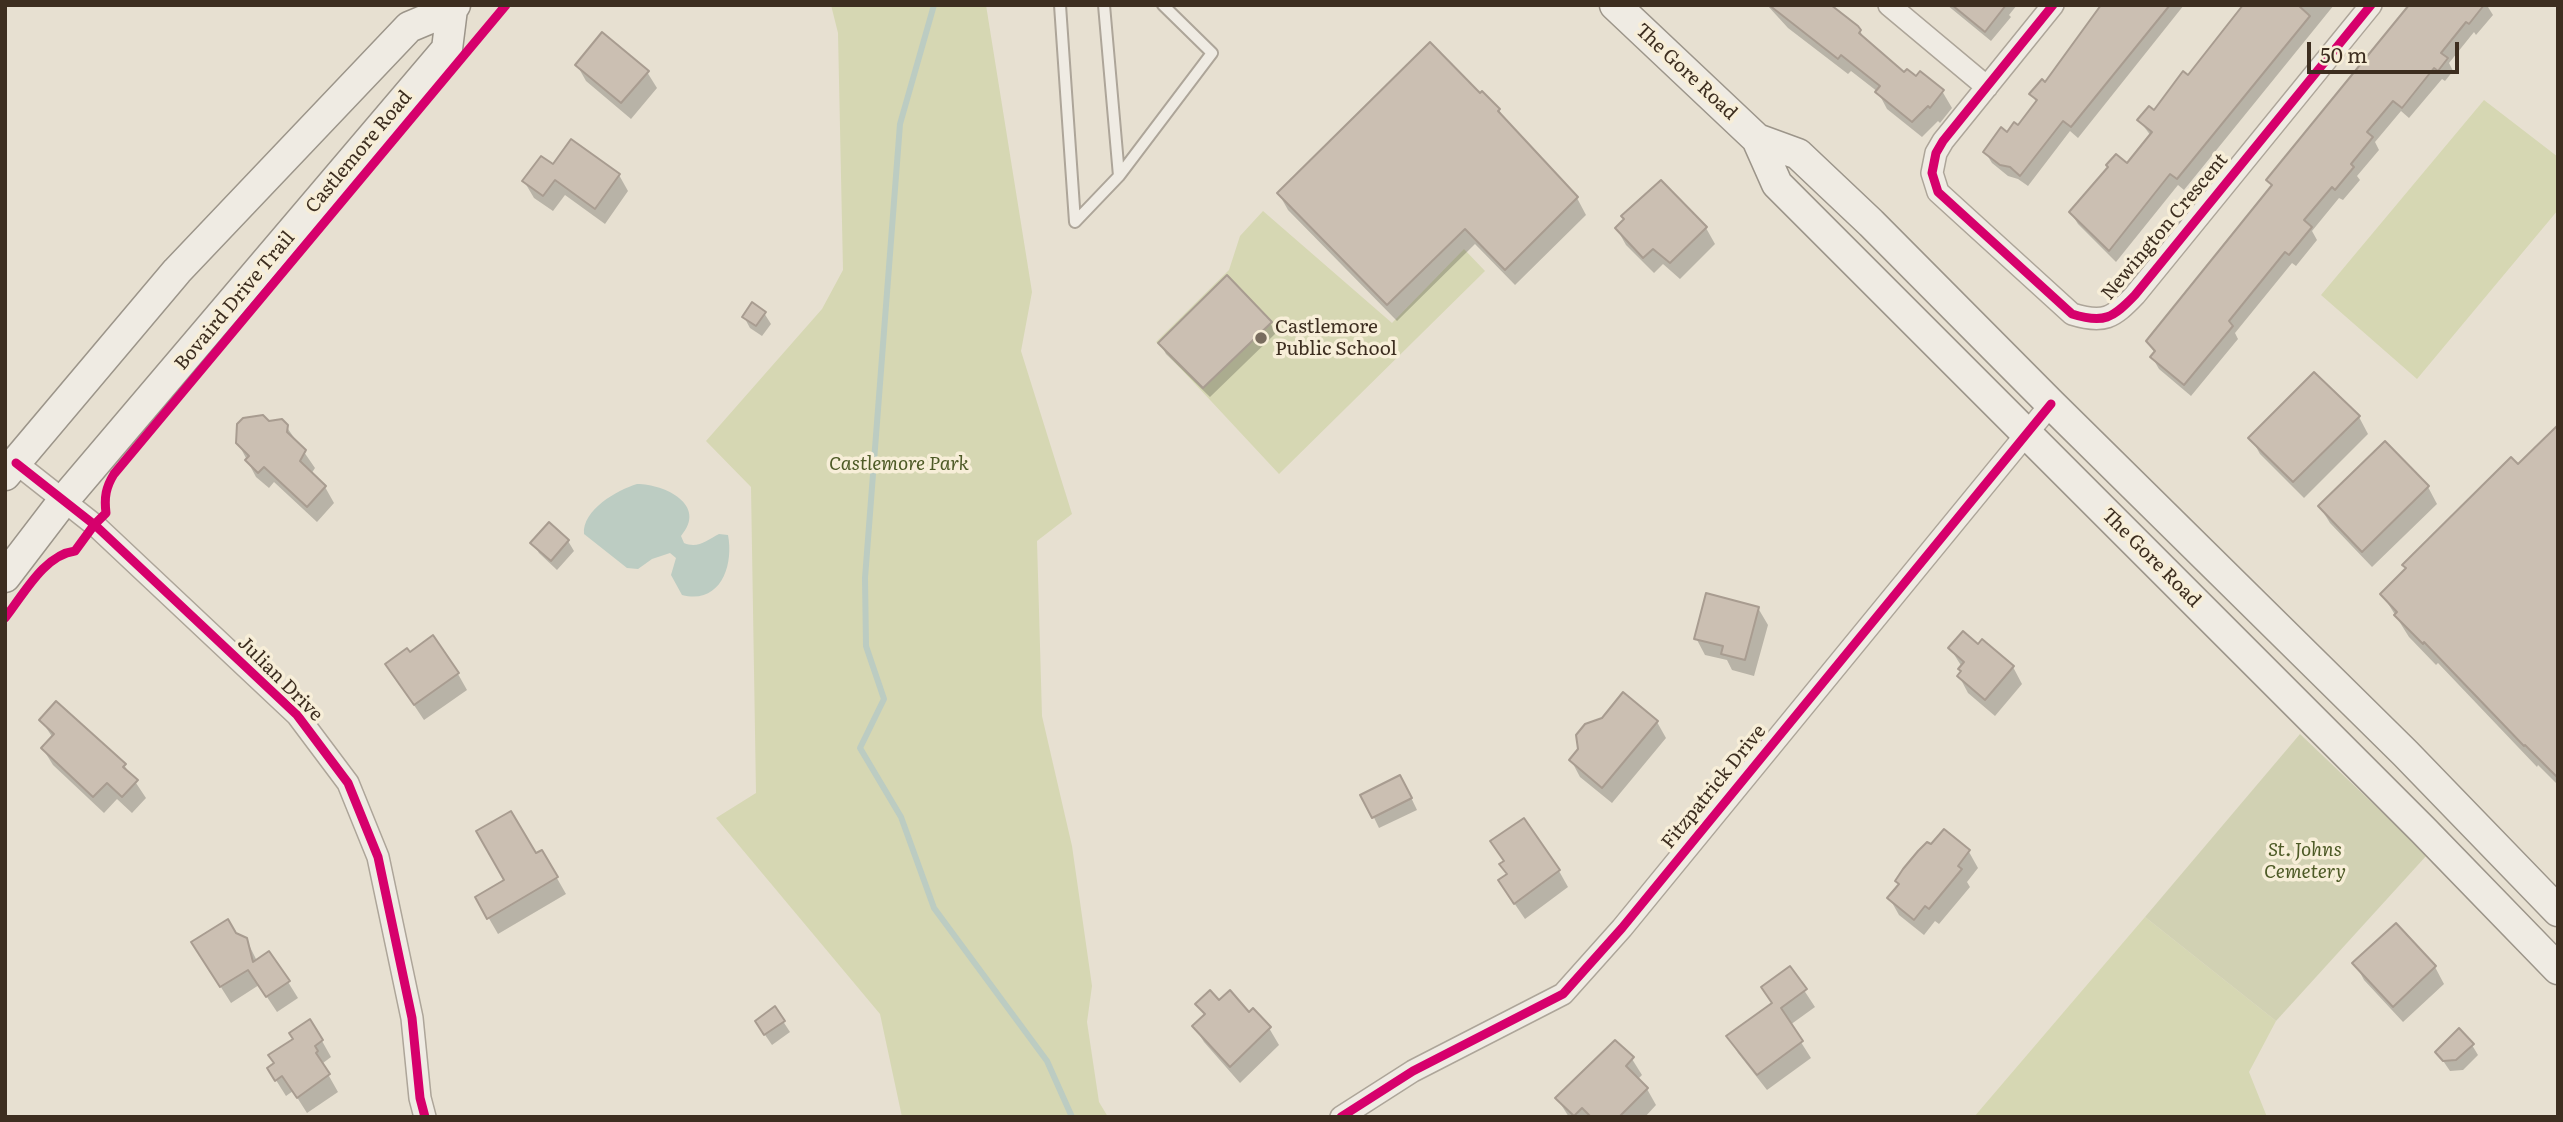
<!DOCTYPE html>
<html>
<head>
<meta charset="utf-8">
<style>
  body { margin:0 }
  #map { position:relative; width:2563px; height:1122px; overflow:hidden; background:#e7e0d1; font-family:Literata,serif }
  canvas { display:block }
  .frame { position:absolute; inset:0; border:7px solid #3d2e20; pointer-events:none }
  .scale { position:absolute; left:2307px; top:42px; width:152px; height:32px; box-sizing:border-box; border:4px solid #3d2e20; border-top:0; padding-left:9px; font-size:21px; line-height:24px; white-space:nowrap; color:#3d2e20; -webkit-text-stroke:5px #f7eed8; paint-order:stroke }
</style>
</head>
<body>
<div id="map">
<canvas width="2563" height="1122"></canvas>
<div class="frame"></div>
<div class="scale">50 m</div>
</div>
<script>
const c = document.querySelector('canvas').getContext('2d');
c.lineJoin = 'round';
function paint(path, color) { c.fillStyle = color; c.fill(path, 'evenodd'); }
function stroke(path, color, width, dash) { c.strokeStyle = color; c.lineWidth = width; c.lineCap = dash ? 'butt' : 'round'; c.setLineDash(dash || []); c.stroke(path); }
function drawText(font, color, halo, rows, align = 'center') {
  c.font = font + ' Literata,serif'; c.lineWidth = 7; c.setLineDash([]); c.textBaseline = 'middle'; c.strokeStyle = halo; c.fillStyle = color; for (const [text, x, y, turn = 0] of rows) {
    c.save(); c.translate(x, y); c.rotate((+turn || 0) * Math.PI / 180); c.textAlign = isNaN(turn) ? turn : align; if (halo) c.strokeText(text, 0, 0); c.fillText(text, 0, 0); c.restore();
  }
}
paint(new Path2D(`
  M 831,5 L 986,5 L 1032,292 L 1021,351 L 1072,514 L 1037,541 L 1042,716 L 1072,846 L 1092,986 L 1087,1022 L 1099,1102 L 1108,1117 L 902,1117 L 880,1014 L 716,818 L 756,793 L 751,487 L 706,441 L 822,309 L 843,270 L 838,33 Z
  M 2484,100 L 2558,157 L 2558,210 L 2417,379 L 2321,295 Z
  M 1263,211 L 1392,323 L 1464,249 L 1485,271 L 1279,474 L 1156,342 L 1229,270 L 1240,236 Z
  M 2145,917 L 2276,1021 L 2249,1072 L 2267,1117 L 1974,1117 Z`), '#d6d7b3');
paint(new Path2D(`
  M 2300,734 L 2427,855 L 2276,1021 L 2145,917 Z`), '#d1d1b3');
paint(new Path2D(`
  M 637,484 C 665,484 708,505 681,536 L 684,543 C 698,549 707,540 719,534 L 728,535 C 734,566 720,605 682,595 L 671,575 L 676,558 L 670,553 L 652,559 L 638,569 L 627,568 L 584,534 C 582,510 617,490 637,484 Z`), '#bcccc2');
paint(new Path2D(`
  M 1767,5 L 1821,5 L 1860,31 L 1866,42 L 1905,74 L 1942,91 L 1952,108 L 1940,123 L 1938,121 L 1922,137 L 1887,109 L 1878,92 L 1851,71 L 1848,74 L 1788,28 Z
  M 1947,5 L 2017,5 L 2009,15 L 2011,17 L 1991,41 Z
  M 2115,5 L 2184,5 L 2078,138 L 2070,131 L 2028,186 L 2018,179 L 2008,176 L 1992,163 L 1985,152 L 2018,128 L 2037,103 L 2031,94 L 2046,84 Z
  M 2244,5 L 2334,5 L 2184,190 L 2178,185 L 2116,262 L 2078,224 L 2071,213 L 2127,165 L 2151,136 L 2139,120 L 2154,112 L 2188,77 Z
  M 2412,5 L 2490,5 L 2488,7 L 2493,15 L 2476,35 L 2474,32 L 2449,63 L 2453,71 L 2445,81 L 2442,79 L 2409,118 L 2401,111 L 2375,142 L 2379,150 L 2357,176 L 2360,180 L 2343,200 L 2339,198 L 2312,231 L 2317,240 L 2296,266 L 2292,263 L 2235,333 L 2238,339 L 2191,396 L 2159,369 L 2152,357 L 2155,354 L 2148,341 L 2272,187 L 2268,180 Z
  M 577,65 L 647,72 L 657,88 L 631,119 L 586,81 Z
  M 1480,95 L 1499,110 L 1506,122 L 1577,198 L 1586,215 L 1515,285 L 1475,244 L 1397,321 L 1288,210 L 1279,194 Z
  M 553,166 L 619,175 L 628,191 L 605,224 L 565,195 L 553,211 L 534,198 L 524,181 Z
  M 1706,228 L 1715,244 L 1680,279 L 1663,264 L 1654,273 L 1626,245 L 1617,229 Z
  M 764,313 L 771,324 L 762,336 L 750,328 L 744,317 Z
  M 1270,323 L 1276,333 L 1210,397 L 1166,354 L 1160,343 Z
  M 2314,375 L 2359,417 L 2368,434 L 2304,498 L 2260,454 L 2251,438 Z
  M 269,423 L 286,426 L 315,468 L 311,474 L 325,487 L 334,503 L 317,522 L 274,482 L 269,488 L 256,477 L 238,443 Z
  M 2558,428 L 2558,785 L 2538,765 L 2537,767 L 2438,663 L 2436,665 L 2409,637 L 2382,594 L 2407,570 L 2404,565 L 2518,466 Z
  M 2428,487 L 2437,504 L 2372,567 L 2330,523 L 2320,507 Z
  M 568,541 L 574,551 L 557,570 L 539,553 L 533,543 Z
  M 1758,608 L 1768,625 L 1754,676 L 1732,670 L 1727,660 L 1705,655 L 1696,638 Z
  M 1979,646 L 2013,667 L 2022,684 L 1995,716 L 1968,693 L 1959,676 L 1962,672 L 1962,667 L 1950,648 Z
  M 387,665 L 458,674 L 467,690 L 424,720 Z
  M 41,720 L 124,765 L 146,798 L 132,813 L 117,799 L 104,813 L 53,765 L 43,749 L 53,738 Z
  M 1657,722 L 1666,738 L 1612,803 L 1580,777 L 1571,760 Z
  M 1406,787 L 1417,810 L 1379,828 L 1363,795 Z
  M 542,852 L 566,894 L 498,934 L 477,898 L 506,881 Z
  M 1969,852 L 1978,868 L 1967,882 L 1970,887 L 1939,924 L 1935,921 L 1924,935 L 1899,915 L 1890,899 L 1900,886 L 1897,881 Z
  M 1559,871 L 1568,887 L 1525,919 L 1510,897 Z
  M 2396,925 L 2435,967 L 2444,984 L 2403,1022 L 2364,980 L 2355,963 Z
  M 235,934 L 246,939 L 257,961 L 288,982 L 298,998 L 277,1012 L 259,985 L 231,1003 L 203,959 Z
  M 1790,969 L 1815,1007 L 1790,1025 L 1811,1058 L 1767,1090 L 1738,1053 L 1728,1037 L 1773,1005 L 1763,988 Z
  M 1219,1003 L 1249,1014 L 1269,1028 L 1279,1045 L 1240,1083 L 1204,1042 L 1194,1026 L 1205,1016 L 1198,1004 Z
  M 775,1009 L 790,1032 L 772,1045 L 763,1032 Z
  M 322,1041 L 331,1057 L 323,1063 L 325,1069 L 338,1092 L 307,1113 L 293,1091 L 286,1096 L 269,1069 Z
  M 2472,1045 L 2478,1055 L 2463,1070 L 2450,1071 L 2437,1052 Z
  M 1632,1059 L 1642,1075 L 1637,1080 L 1647,1089 L 1656,1105 L 1645,1117 L 1569,1117 L 1567,1114 L 1557,1098 Z`), '#0003');
stroke(new Path2D(`
  M 934,5 L 900,124 L 865,578 L 866,646 L 884,699 L 860,748 L 901,817 L 934,908 L 1047,1061 L 1072,1117`), '#bcccc2', 6);
const building = new Path2D(`
  M 1769,5 L 1831,5 L 1858,26 L 1861,30 L 1859,33 L 1904,72 L 1907,69 L 1916,76 L 1920,71 L 1944,90 L 1930,108 L 1928,106 L 1912,122 L 1875,92 L 1880,86 L 1841,55 L 1838,59 Z
  M 1952,5 L 2006,5 L 1985,32 Z
  M 2101,5 L 2170,5 L 2071,127 L 2063,121 L 2020,176 L 2010,167 L 2000,165 L 1983,152 L 2001,127 L 2007,132 L 2014,122 L 2018,125 L 2037,100 L 2029,94 L 2042,79 L 2045,82 Z
  M 2243,5 L 2298,5 L 2310,16 L 2177,179 L 2170,174 L 2109,251 L 2069,212 L 2108,167 L 2106,165 L 2116,154 L 2127,163 L 2152,132 L 2137,120 L 2149,106 L 2154,110 L 2183,71 L 2188,75 Z
  M 2409,5 L 2484,5 L 2469,24 L 2466,22 L 2441,53 L 2448,58 L 2438,71 L 2434,68 L 2402,108 L 2393,101 L 2367,132 L 2373,137 L 2351,164 L 2354,167 L 2335,190 L 2332,187 L 2304,220 L 2312,227 L 2289,255 L 2285,252 L 2229,321 L 2233,326 L 2184,385 L 2150,357 L 2155,351 L 2146,341 L 2272,185 L 2266,180 Z
  M 602,32 L 649,71 L 621,103 L 575,65 Z
  M 1430,42 L 1480,93 L 1482,91 L 1500,109 L 1498,111 L 1578,197 L 1505,270 L 1465,229 L 1387,305 L 1277,193 Z
  M 571,139 L 620,174 L 595,209 L 555,180 L 543,196 L 522,181 L 541,156 L 553,164 Z
  M 1661,180 L 1707,227 L 1670,263 L 1653,249 L 1643,258 L 1615,228 L 1624,219 L 1621,216 Z
  M 1227,275 L 1272,322 L 1203,388 L 1158,343 Z
  M 752,302 L 766,312 L 756,326 L 742,317 Z
  M 2314,372 L 2360,416 L 2293,482 L 2248,438 Z
  M 263,415 L 269,421 L 282,419 L 288,425 L 287,432 L 306,450 L 300,461 L 326,486 L 307,507 L 264,467 L 258,473 L 245,460 L 249,456 L 236,443 L 237,424 L 243,418 Z
  M 2558,425 L 2558,778 L 2525,745 L 2524,746 L 2424,642 L 2423,644 L 2394,615 L 2397,612 L 2380,594 L 2406,568 L 2402,565 L 2511,457 L 2518,464 Z
  M 2385,441 L 2429,486 L 2362,552 L 2318,506 Z
  M 549,522 L 569,540 L 551,561 L 530,543 Z
  M 1706,593 L 1759,607 L 1745,660 L 1721,654 L 1723,646 L 1694,639 Z
  M 1963,631 L 1978,644 L 1982,639 L 2014,666 L 1985,700 L 1957,676 L 1961,671 L 1958,669 L 1964,662 L 1948,648 Z
  M 433,635 L 459,673 L 414,705 L 385,664 L 407,648 L 410,652 Z
  M 1623,692 L 1658,721 L 1602,788 L 1569,760 L 1578,749 L 1576,735 L 1585,724 L 1602,718 Z
  M 56,701 L 126,764 L 123,767 L 138,780 L 122,797 L 107,783 L 93,797 L 41,748 L 54,734 L 39,720 Z
  M 1400,775 L 1412,798 L 1372,818 L 1360,795 Z
  M 511,811 L 536,853 L 542,850 L 558,877 L 487,919 L 475,897 L 504,880 L 476,831 Z
  M 1524,818 L 1560,870 L 1514,904 L 1498,880 L 1507,874 L 1499,864 L 1504,861 L 1490,841 Z
  M 1944,829 L 1970,850 L 1958,866 L 1962,869 L 1929,909 L 1925,906 L 1914,920 L 1887,898 L 1899,884 L 1895,881 L 1903,869 L 1918,851 L 1927,842 L 1931,844 Z
  M 228,919 L 236,933 L 247,938 L 253,962 L 269,951 L 290,981 L 266,997 L 248,970 L 220,987 L 191,942 Z
  M 2396,923 L 2436,966 L 2393,1007 L 2352,963 Z
  M 1790,966 L 1807,989 L 1781,1008 L 1803,1041 L 1757,1075 L 1726,1036 L 1772,1003 L 1761,987 Z
  M 1210,990 L 1219,1000 L 1230,990 L 1249,1012 L 1253,1008 L 1271,1027 L 1230,1067 L 1192,1026 L 1205,1014 L 1195,1004 Z
  M 775,1006 L 785,1021 L 764,1035 L 755,1021 Z
  M 310,1019 L 323,1040 L 315,1046 L 318,1051 L 316,1053 L 330,1074 L 297,1098 L 282,1076 L 275,1081 L 267,1068 L 274,1063 L 268,1055 L 293,1039 L 289,1033 Z
  M 2459,1028 L 2474,1044 L 2456,1060 L 2443,1061 L 2435,1052 Z
  M 1615,1040 L 1634,1057 L 1626,1066 L 1648,1088 L 1619,1117 L 1591,1117 L 1582,1108 L 1574,1116 L 1555,1098 Z`);
paint(building, '#cbbfb2');
stroke(building, '#a89c90', 2);
const service = new Path2D(`
  M 1060,5 L 1075,222 L 1119,176 L 1212,53 L 1163,5
  M 1104,5 L 1119,176`);
const minor = new Path2D(`
  M 1889,5 L 1987,87
  M 2053,5 L 1943,141 L 1936,153 L 1932,173 L 1938,192 L 2072,314 C 2104,324 2113,318 2135,295 L 2371,5
  M 16,463 L 96,526 L 297,715 L 348,783 L 378,857 L 412,1018 L 420,1098 L 425,1117
  M 1341,1117 L 1413,1071 L 1563,994 L 1622,928 L 2051,404`);
const secondary = new Path2D(`
  M 1615,5 L 1757,139 L 1777,184 L 2423,830 L 2558,969
  M 1757,139 L 1798,154 L 1871,223 L 2051,404 L 2405,753 L 2558,911
  M 5,475 L 177,271 L 409,27 L 452,9 L 455,5
  M 5,577 L 63,501 L 447,49 L 452,9`);
stroke(service, '#ada599', 14);
stroke(minor, '#ada599', 24);
stroke(secondary, '#9c958a', 33);
stroke(service, '#efebe3', 10);
stroke(minor, '#efebe3', 21);
stroke(secondary, '#efebe3', 30);
stroke(new Path2D(`
  M 2053,5 L 1943,141 L 1936,153 L 1932,173 L 1938,192 L 2072,314 C 2104,324 2113,318 2135,295 L 2371,5
  M 16,463 L 96,526 L 297,715 L 348,783 L 378,857 L 412,1018 L 420,1098 L 425,1117
  M 5,618 C 24,594 44,555 75,551 L 94,525 L 106,513 C 104,497 106,487 114,474 L 506,5
  M 1341,1117 L 1413,1071 L 1563,994 L 1622,928 L 2051,404`), '#d6006c', 9);
for (const [x, y, r, color] of [
  [1261,338,7,"#786c5e"]
]) { const dot = new Path2D(); dot.arc(x, y, r, 0, 2 * Math.PI); c.fillStyle = color; c.fill(dot); stroke(dot, '#f7eed8', 2.5); }
drawText('19px', '#3d2e20', '#f7eed8', [
  ["The Gore Road",1686,72,43],
  ["Castlemore Road",359,152,-50],
  ["Newington Crescent",2165,227,-50],
  ["Bovaird Drive Trail",235,301,-50],
  ["The Gore Road",2151,558,45],
  ["Julian Drive",280,679,45],
  ["Fitzpatrick Drive",1714,787,-51]
]);
drawText('19px', '#3d2e20', '#f7eed8', [
  ["Castlemore",1275,327],
  ["Public School",1275,349]
], 'left');
drawText('italic 19px', '#4d5a26', '#f7eed8', [
  ["Castlemore Park",899,464],
  ["St. Johns",2305,850],
  ["Cemetery",2305,872]
]);
</script>
</body>
</html>
